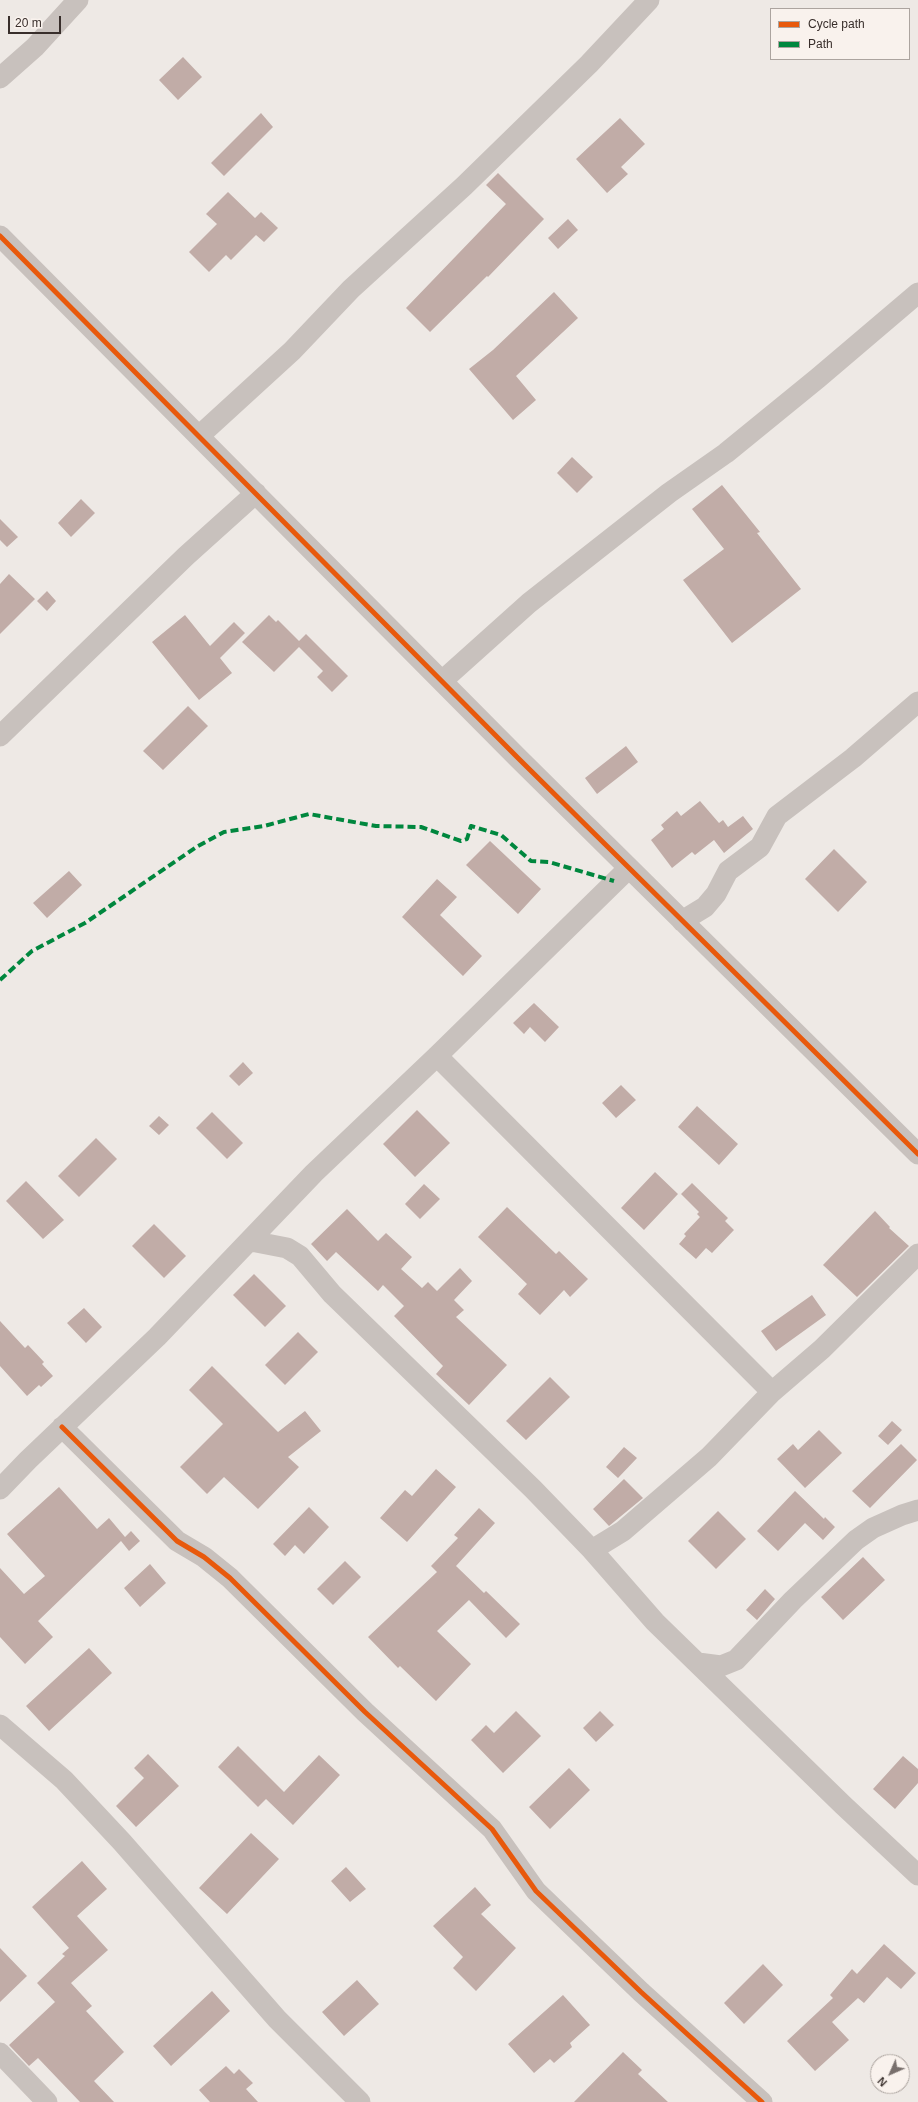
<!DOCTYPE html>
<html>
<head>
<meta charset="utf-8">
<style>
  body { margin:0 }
  #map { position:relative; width:918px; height:2102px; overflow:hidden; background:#eee9e5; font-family:Arial,sans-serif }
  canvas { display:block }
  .legend { position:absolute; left:770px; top:8px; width:140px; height:52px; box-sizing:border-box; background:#f9f2ed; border:1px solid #aca49f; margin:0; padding:5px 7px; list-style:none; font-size:12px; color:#382e2b }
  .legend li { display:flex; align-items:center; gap:8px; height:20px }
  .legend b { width:20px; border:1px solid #aca49f }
  .north { position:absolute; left:870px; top:2054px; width:40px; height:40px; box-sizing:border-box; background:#f9f2ed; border:1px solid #aca49f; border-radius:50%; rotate:225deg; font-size:11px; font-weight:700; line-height:16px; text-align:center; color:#382e2b }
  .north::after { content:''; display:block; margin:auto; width:14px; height:18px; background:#786f6c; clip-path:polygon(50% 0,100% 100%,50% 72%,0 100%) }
  .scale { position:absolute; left:8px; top:16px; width:53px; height:18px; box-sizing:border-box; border:2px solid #382e2b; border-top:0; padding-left:5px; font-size:12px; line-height:14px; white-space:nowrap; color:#382e2b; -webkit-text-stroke:3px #f9f2ed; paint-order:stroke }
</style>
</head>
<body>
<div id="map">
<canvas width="918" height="2102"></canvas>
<ul class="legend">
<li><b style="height:5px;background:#e8590c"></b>Cycle path</li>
<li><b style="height:5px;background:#00873e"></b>Path</li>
</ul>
<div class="north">N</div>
<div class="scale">20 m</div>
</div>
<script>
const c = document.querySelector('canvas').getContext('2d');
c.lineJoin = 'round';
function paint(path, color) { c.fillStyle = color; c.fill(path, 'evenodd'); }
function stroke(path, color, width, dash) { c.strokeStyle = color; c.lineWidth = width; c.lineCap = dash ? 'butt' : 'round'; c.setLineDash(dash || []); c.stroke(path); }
paint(new Path2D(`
  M 183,57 L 202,77 L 178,100 L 159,80 Z
  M 261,113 L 273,127 L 224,176 L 211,163 Z
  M 620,118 L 645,144 L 621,167 L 628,174 L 607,193 L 576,159 Z
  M 498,173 L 544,219 L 488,277 L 487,276 L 430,332 L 406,308 L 506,204 L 486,185 Z
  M 228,192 L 255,218 L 261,212 L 278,228 L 264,242 L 256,235 L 231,260 L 226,255 L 209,272 L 189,252 L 217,224 L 206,214 Z
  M 568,219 L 578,230 L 558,249 L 548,238 Z
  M 554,292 L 578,318 L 516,376 L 536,400 L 513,420 L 469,369 L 493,350 Z
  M 572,457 L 593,477 L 577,493 L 557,473 Z
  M 722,485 L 760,532 L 757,533 L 801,589 L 732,643 L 683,580 L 724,549 L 692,509 Z
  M 81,499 L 95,513 L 71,537 L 58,523 Z
  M 0,519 L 18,537 L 7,547 L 0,540 Z
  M 9,574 L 35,599 L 0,634 L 0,584 Z
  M 47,591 L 56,601 L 47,611 L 37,601 Z
  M 185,615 L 210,646 L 234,622 L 245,633 L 220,658 L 232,673 L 199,700 L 152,642 Z
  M 269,615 L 276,622 L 278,620 L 299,641 L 306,634 L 348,676 L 332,692 L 317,677 L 323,671 L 299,647 L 274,672 L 242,642 Z
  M 188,706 L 208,726 L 163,770 L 143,751 Z
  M 626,746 L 638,762 L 597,794 L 585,778 Z
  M 700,801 L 719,823 L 723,820 L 728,827 L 743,816 L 753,829 L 724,853 L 714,840 L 695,855 L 692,852 L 672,868 L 651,840 L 664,829 L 661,825 L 677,811 L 681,816 Z
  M 490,841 L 541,889 L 518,914 L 466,865 Z
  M 834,849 L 867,882 L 838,912 L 805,879 Z
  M 69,871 L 82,885 L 47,918 L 33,903 Z
  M 437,879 L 457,897 L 440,915 L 482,956 L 463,976 L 402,917 Z
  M 534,1003 L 559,1027 L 545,1042 L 530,1027 L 524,1034 L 513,1023 Z
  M 243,1062 L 253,1073 L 239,1086 L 229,1076 Z
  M 621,1085 L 636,1100 L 616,1118 L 602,1103 Z
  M 697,1106 L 738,1144 L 719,1165 L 678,1127 Z
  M 417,1110 L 450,1143 L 415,1177 L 383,1144 Z
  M 212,1112 L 243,1143 L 227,1159 L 196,1128 Z
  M 159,1116 L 169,1125 L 159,1135 L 149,1126 Z
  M 96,1138 L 117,1159 L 79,1197 L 58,1176 Z
  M 655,1172 L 678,1194 L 644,1230 L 621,1208 Z
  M 26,1181 L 64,1220 L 43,1239 L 6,1201 Z
  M 692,1183 L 728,1218 L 725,1221 L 734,1230 L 712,1253 L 706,1248 L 696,1259 L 679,1244 L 686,1236 L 684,1234 L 700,1217 L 697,1214 L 699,1212 L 681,1194 Z
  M 424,1184 L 440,1199 L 420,1219 L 405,1204 Z
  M 507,1207 L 556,1254 L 559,1251 L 588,1279 L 570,1297 L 564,1290 L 540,1315 L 518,1294 L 527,1284 L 478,1237 Z
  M 347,1209 L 378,1241 L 386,1233 L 412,1257 L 401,1269 L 422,1288 L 428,1282 L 437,1291 L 460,1268 L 472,1281 L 454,1300 L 464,1310 L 456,1317 L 507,1365 L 469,1405 L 436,1374 L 443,1366 L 394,1316 L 404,1306 L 383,1285 L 378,1291 L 336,1252 L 327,1261 L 311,1244 Z
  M 875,1211 L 890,1227 L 889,1228 L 909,1246 L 857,1297 L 823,1265 Z
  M 154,1224 L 186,1256 L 164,1278 L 132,1246 Z
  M 254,1274 L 286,1306 L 265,1327 L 233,1295 Z
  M 812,1295 L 826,1315 L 776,1351 L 761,1331 Z
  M 84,1308 L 102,1327 L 86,1343 L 67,1323 Z
  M 0,1321 L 25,1348 L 28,1345 L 44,1362 L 42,1364 L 53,1376 L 41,1387 L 39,1385 L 27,1396 L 0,1366 Z
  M 298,1332 L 318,1352 L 285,1385 L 265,1365 Z
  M 212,1366 L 278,1432 L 305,1411 L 321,1431 L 288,1457 L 299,1467 L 258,1509 L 224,1477 L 207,1494 L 180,1467 L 223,1424 L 189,1390 Z
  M 550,1377 L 570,1397 L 526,1440 L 506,1421 Z
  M 892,1421 L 902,1430 L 888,1445 L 878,1436 Z
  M 819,1430 L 842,1453 L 805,1488 L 777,1459 L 793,1444 L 798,1450 Z
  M 901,1444 L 917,1460 L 870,1508 L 852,1491 Z
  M 624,1447 L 637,1458 L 618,1478 L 606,1467 Z
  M 436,1469 L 456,1487 L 407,1542 L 380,1518 L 405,1490 L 412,1496 Z
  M 624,1479 L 643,1498 L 609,1526 L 593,1509 Z
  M 59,1487 L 97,1529 L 109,1518 L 125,1537 L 131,1531 L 140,1541 L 129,1551 L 121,1541 L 38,1621 L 53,1637 L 25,1664 L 0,1637 L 0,1568 L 24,1594 L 45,1576 L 7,1534 Z
  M 795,1491 L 824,1519 L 825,1517 L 835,1527 L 823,1540 L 805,1523 L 778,1551 L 757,1531 Z
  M 309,1507 L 329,1527 L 304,1554 L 295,1545 L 285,1556 L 273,1544 Z
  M 479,1508 L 495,1523 L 456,1566 L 484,1593 L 486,1591 L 520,1624 L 506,1638 L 469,1600 L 437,1631 L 471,1664 L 436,1701 L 400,1666 L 398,1668 L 368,1637 L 437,1572 L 431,1566 L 458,1538 L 454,1535 Z
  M 718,1511 L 746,1539 L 716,1569 L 688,1541 Z
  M 863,1557 L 885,1580 L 843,1620 L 821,1597 Z
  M 345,1561 L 361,1577 L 333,1605 L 317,1589 Z
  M 150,1564 L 166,1583 L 140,1607 L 124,1588 Z
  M 765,1589 L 775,1599 L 757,1620 L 746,1610 Z
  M 89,1648 L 112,1673 L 49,1731 L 26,1706 Z
  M 516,1711 L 541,1736 L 503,1773 L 471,1740 L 486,1725 L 494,1733 Z
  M 600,1711 L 614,1725 L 596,1742 L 583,1728 Z
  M 238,1746 L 284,1792 L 319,1755 L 340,1775 L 293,1825 L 266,1799 L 258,1807 L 218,1767 Z
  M 148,1754 L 179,1786 L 136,1827 L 116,1806 L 144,1778 L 134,1768 Z
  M 903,1756 L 918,1769 L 918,1783 L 895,1809 L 873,1789 Z
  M 569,1768 L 590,1790 L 550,1829 L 529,1807 Z
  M 251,1833 L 279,1859 L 227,1914 L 199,1888 Z
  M 82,1861 L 107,1889 L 77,1916 L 108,1950 L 71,1983 L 92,2006 L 86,2011 L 124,2052 L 94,2081 L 114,2102 L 80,2102 L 38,2058 L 29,2066 L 9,2045 L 55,2002 L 37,1983 L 65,1956 L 62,1954 L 69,1948 L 32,1907 Z
  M 346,1867 L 366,1889 L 350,1902 L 331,1881 Z
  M 475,1887 L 491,1905 L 481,1914 L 516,1948 L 476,1991 L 453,1968 L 463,1957 L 433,1926 Z
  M 884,1944 L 916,1973 L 901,1989 L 887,1977 L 864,2003 L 858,1998 L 832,2022 L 849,2040 L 815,2071 L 787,2041 L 833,1998 L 830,1995 L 852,1969 L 857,1974 Z
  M 0,1948 L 27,1976 L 0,2002 Z
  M 763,1964 L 783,1985 L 744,2024 L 724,2003 Z
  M 357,1980 L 379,2004 L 344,2036 L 322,2012 Z
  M 212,1991 L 230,2011 L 171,2066 L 153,2046 Z
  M 563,1995 L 590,2025 L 570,2043 L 572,2047 L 554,2063 L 550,2059 L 534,2073 L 508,2044 Z
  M 623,2052 L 642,2070 L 638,2074 L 668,2102 L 574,2102 Z
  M 226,2066 L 234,2074 L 239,2069 L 253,2083 L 246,2089 L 258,2102 L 210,2102 L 199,2090 Z`), '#c1aca7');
stroke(new Path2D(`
  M 0,78 L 35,47 L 78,0
  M 0,236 L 518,758 L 918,1154
  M 199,436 L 292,351 L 351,289 L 464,186 L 589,64 L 649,0
  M 442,681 L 529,603 L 669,493 L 726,453 L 818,378 L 918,293
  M 0,736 L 186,556 L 256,493
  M 682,921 L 705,907 L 716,894 L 728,871 L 760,847 L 777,816 L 853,758 L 918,702
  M 437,1056 L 772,1392
  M 251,1241 L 287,1248 L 300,1256 L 332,1294 L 533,1489 L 592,1550 L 655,1622 L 843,1805 L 918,1875
  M 62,1427 L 177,1541 L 204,1557 L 230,1578 L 365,1712 L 492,1829 L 536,1891 L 641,1992 L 762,2102
  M 0,1489 L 28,1460 L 157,1337 L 314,1173 L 437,1056 L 629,868
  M 592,1550 L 623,1531 L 709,1457 L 772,1392 L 822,1349 L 918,1254
  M 698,1663 L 721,1666 L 736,1660 L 793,1600 L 856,1540 L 873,1528 L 902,1515 L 918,1510
  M 0,1725 L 64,1780 L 122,1842 L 277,2019 L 360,2102
  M 0,2053 L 47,2102`), '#c8c1bd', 21);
stroke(new Path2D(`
  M 0,980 L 32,951 L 85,923 L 198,846 L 224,832 L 264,826 L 309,814 L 376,826 L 421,827 L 461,841 L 467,839 L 471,826 L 501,835 L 531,861 L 549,862 L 614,881`), '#00873e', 4, [8, 4]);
stroke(new Path2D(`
  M 0,236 L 518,758 L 918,1154
  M 62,1427 L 177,1541 L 204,1557 L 230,1578 L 365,1712 L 492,1829 L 536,1891 L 641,1992 L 762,2102`), '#e8590c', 5);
</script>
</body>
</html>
